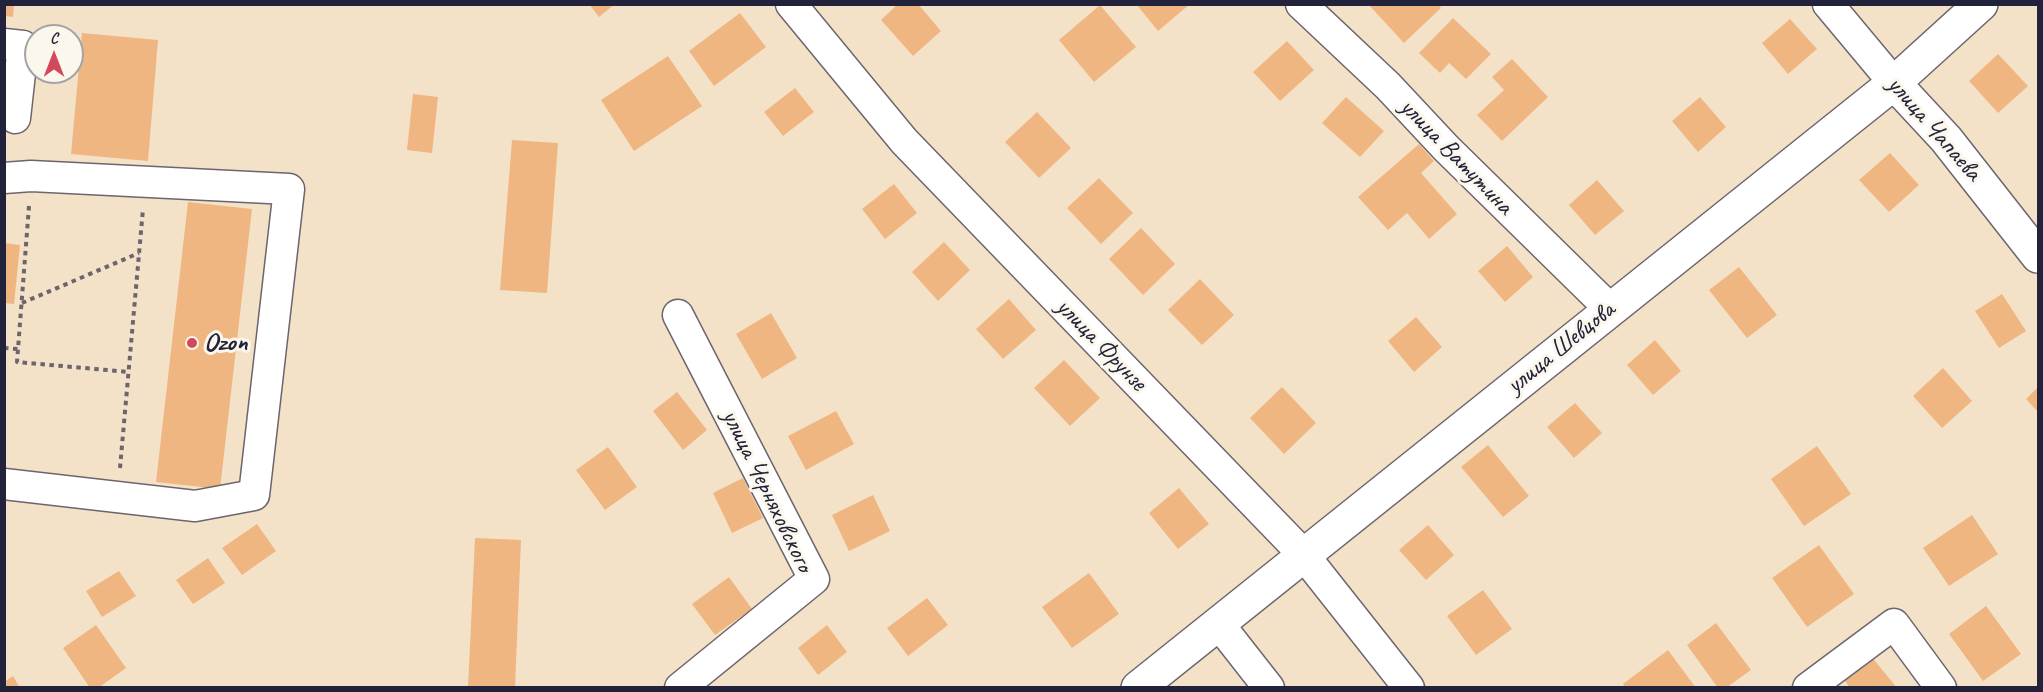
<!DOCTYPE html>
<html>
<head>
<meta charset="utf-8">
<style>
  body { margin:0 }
  #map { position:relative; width:2043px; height:692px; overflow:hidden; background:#f4e2c8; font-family:Caveat,sans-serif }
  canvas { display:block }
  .frame { position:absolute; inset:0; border:6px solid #22223b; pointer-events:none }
  .north { position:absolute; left:24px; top:24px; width:60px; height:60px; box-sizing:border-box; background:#fbf7ec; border:2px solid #a4a2a5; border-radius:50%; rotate:0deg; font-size:16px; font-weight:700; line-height:24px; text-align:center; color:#22223b }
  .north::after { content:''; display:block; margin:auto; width:21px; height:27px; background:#d1495b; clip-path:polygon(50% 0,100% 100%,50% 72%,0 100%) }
</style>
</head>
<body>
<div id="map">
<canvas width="2043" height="692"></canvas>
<div class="frame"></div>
<div class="north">С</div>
</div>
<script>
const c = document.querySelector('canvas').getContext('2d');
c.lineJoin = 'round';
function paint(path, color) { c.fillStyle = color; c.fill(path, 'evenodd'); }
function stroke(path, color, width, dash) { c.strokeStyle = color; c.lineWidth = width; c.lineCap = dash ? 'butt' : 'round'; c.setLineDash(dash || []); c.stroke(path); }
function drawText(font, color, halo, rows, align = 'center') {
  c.font = font + ' Caveat,sans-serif'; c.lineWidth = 6; c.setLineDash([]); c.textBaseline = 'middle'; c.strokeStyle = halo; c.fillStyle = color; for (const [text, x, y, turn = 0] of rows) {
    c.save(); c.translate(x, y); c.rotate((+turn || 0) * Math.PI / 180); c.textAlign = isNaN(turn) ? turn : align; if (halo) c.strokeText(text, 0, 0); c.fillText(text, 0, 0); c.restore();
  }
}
paint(new Path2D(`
  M 4,4 L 14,4 L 13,17 L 4,16 Z
  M 589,4 L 615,4 L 599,17 Z
  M 898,4 L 918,4 L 941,31 L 913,56 L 881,20 Z
  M 1136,4 L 1190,4 L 1158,31 Z
  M 1368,4 L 1438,4 L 1441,8 L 1404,43 Z
  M 1100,5 L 1136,47 L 1094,82 L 1059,40 Z
  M 740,13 L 766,47 L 714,86 L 689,51 Z
  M 1453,18 L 1491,54 L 1466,79 L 1449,63 L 1440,73 L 1419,53 Z
  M 1790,19 L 1817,49 L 1788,74 L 1762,43 Z
  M 82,33 L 158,40 L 148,161 L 71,154 Z
  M 1287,41 L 1314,70 L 1280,101 L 1253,72 Z
  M 1998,54 L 2028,86 L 1998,113 L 1969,81 Z
  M 668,56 L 702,106 L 634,151 L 601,100 Z
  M 1512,59 L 1548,97 L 1502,141 L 1477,115 L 1504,90 L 1492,77 Z
  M 795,88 L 814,112 L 783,136 L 764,112 Z
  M 413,94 L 438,97 L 432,153 L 407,150 Z
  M 1346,97 L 1384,131 L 1360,157 L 1322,123 Z
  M 1700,97 L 1726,127 L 1698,152 L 1672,121 Z
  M 1037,112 L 1071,148 L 1039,178 L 1005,142 Z
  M 512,140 L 558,143 L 547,293 L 500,290 Z
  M 1419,144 L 1434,161 L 1421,173 L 1457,214 L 1429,239 L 1407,213 L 1388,230 L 1358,197 Z
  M 1890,153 L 1919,185 L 1889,212 L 1859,180 Z
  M 1099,178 L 1133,213 L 1101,244 L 1067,208 Z
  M 1597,180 L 1624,211 L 1595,235 L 1569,205 Z
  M 894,184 L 917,213 L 885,239 L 862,209 Z
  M 188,202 L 252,209 L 220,489 L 156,482 Z
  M 1141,228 L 1175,264 L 1143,295 L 1109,259 Z
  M 944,242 L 970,270 L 938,301 L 912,272 Z
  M 4,243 L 20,245 L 14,304 L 4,303 Z
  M 1507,246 L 1533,277 L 1505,302 L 1478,271 Z
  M 1739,267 L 1777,315 L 1747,338 L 1709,290 Z
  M 1200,279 L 1234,315 L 1202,345 L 1168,310 Z
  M 2002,294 L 2026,331 L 1999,348 L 1975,311 Z
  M 1009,299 L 1036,330 L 1003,359 L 976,329 Z
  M 771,313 L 797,358 L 762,379 L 736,334 Z
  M 1416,317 L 1442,347 L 1414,372 L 1388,341 Z
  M 1655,340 L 1681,371 L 1653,395 L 1627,365 Z
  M 1064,360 L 1100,398 L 1070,426 L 1034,388 Z
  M 1943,368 L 1972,401 L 1942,428 L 1913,396 Z
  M 1282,387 L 1316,423 L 1284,454 L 1250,418 Z
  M 2038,387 L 2038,412 L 2026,399 Z
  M 677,392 L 707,430 L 683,450 L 653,411 Z
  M 1575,403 L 1602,433 L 1574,458 L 1547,427 Z
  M 836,411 L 854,444 L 806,470 L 788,436 Z
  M 1488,445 L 1529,496 L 1503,517 L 1461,467 Z
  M 1817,446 L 1851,494 L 1804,526 L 1771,479 Z
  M 608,447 L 637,487 L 605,510 L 576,470 Z
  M 743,478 L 763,518 L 732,533 L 713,493 Z
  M 1179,488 L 1209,524 L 1178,549 L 1149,513 Z
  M 873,495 L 890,531 L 849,551 L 832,515 Z
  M 1972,515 L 1998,554 L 1949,586 L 1923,548 Z
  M 257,524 L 276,551 L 242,575 L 222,548 Z
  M 1428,525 L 1454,555 L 1426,580 L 1399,550 Z
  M 475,538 L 521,540 L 515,688 L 468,688 Z
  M 1819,545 L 1854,594 L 1807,627 L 1772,578 Z
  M 208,558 L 225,583 L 193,604 L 176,580 Z
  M 119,571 L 136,596 L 102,617 L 86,591 Z
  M 1089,573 L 1119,614 L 1072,648 L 1042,607 Z
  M 729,577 L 752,609 L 715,635 L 692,604 Z
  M 1483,590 L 1512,629 L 1476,655 L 1447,616 Z
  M 927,598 L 948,625 L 908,656 L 887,628 Z
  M 1986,606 L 2021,654 L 1983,681 L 1949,634 Z
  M 1716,623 L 1751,670 L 1726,688 L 1718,688 L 1687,645 Z
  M 96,625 L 126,668 L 98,688 L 90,688 L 63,648 Z
  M 827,625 L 847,652 L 818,675 L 798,648 Z
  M 1668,650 L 1696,688 L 1625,688 L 1623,684 Z
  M 1871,656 L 1897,688 L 1850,688 L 1843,678 Z
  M 13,676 L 20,688 L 4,688 L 4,682 Z`), '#f0b682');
const minor = new Path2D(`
  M 791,4 L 904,141 L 1303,554 L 1409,688
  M 1301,4 L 1388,86 L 1446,148 L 1610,309
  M 1828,4 L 1894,83
  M 4,44 L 23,46 L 15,118
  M 4,178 L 31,176 L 289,189 L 254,495 L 195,506 L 4,484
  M 678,315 L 814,579 L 680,688
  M 1218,623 L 1269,688
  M 1808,688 L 1894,624 L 1941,688`);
const major = new Path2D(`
  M 1894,83 L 1946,139 L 2038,256
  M 1138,688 L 1894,83 L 1981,4`);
stroke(minor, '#6c656c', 33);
stroke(major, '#6c656c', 36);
stroke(new Path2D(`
  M 29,206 L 17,362 L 129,372
  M 22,303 L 139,253
  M 4,348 L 18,349
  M 120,468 L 143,209`), '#6c656c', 4, [4.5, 4.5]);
stroke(minor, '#fff', 30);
stroke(major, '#fff', 33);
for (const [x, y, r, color] of [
  [192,343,6,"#d1495b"]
]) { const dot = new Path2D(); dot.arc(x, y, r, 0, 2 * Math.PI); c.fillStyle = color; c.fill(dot); stroke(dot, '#fbf7ec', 2); }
drawText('26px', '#22223b', '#fbf7ec', [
  ["улица Чапаева",1934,129,49],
  ["улица Ватутина",1456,157,46],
  ["улица Фрунзе",1101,345,46],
  ["улица Шевцова",1561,348,-39],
  ["улица Черняховского",767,491,64]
]);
drawText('bold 26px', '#22223b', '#fbf7ec', [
  ["Ozon",204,343]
], 'left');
</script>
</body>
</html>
